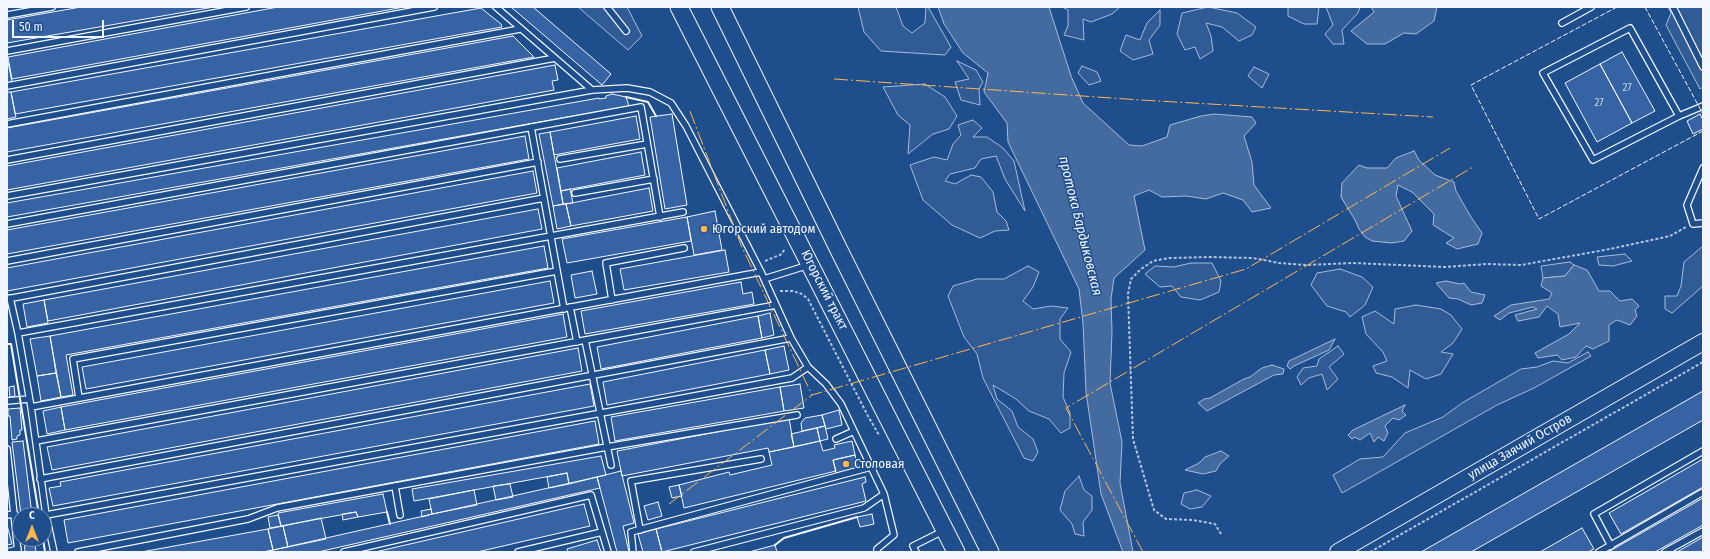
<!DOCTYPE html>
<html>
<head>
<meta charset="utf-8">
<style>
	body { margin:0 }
	#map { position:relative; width:1710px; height:559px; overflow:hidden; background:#1f4e8c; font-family:"Fira Sans Condensed",sans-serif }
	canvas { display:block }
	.frame { position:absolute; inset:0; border:8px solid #f2f6ff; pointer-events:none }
	.north { position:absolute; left:12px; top:507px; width:40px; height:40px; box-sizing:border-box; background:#1f4e8c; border:1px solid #7391ba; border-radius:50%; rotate:0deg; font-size:11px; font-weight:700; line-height:16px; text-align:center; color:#f2f6ff }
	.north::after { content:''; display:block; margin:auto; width:14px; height:18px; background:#ffb74d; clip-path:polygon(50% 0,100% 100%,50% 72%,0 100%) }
	.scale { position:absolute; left:12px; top:20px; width:92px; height:18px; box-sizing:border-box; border:2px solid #f2f6ff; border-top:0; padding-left:5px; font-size:12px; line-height:14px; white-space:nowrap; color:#f2f6ff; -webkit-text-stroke:3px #1f4e8c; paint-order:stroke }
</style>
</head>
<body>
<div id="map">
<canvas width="1710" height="559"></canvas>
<div class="frame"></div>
<div class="north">С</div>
<div class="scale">50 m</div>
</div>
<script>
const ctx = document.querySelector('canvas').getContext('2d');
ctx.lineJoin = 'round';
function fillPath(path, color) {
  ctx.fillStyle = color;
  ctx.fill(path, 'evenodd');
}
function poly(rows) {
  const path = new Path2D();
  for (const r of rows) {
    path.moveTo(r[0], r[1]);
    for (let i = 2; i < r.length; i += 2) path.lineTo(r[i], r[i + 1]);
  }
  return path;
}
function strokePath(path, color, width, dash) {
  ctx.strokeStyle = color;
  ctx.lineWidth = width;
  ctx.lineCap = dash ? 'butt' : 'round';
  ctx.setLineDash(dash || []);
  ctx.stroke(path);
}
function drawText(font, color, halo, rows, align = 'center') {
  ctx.font = font + ' "Fira Sans Condensed",sans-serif';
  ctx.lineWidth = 3;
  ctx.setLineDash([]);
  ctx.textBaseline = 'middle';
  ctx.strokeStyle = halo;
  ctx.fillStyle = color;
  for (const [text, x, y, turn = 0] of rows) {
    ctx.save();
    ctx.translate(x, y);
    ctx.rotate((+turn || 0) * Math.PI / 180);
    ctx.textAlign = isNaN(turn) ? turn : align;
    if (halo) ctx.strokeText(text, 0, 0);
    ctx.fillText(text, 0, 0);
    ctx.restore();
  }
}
const built = poly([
	[578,7,627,7,642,36,628,50,578,7],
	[858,7,896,7,903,26,912,33,925,23,926,7,928,7,951,47,945,55,881,51,864,32,858,7],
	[1062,7,1120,7,1112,14,1091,22,1083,19,1084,40,1064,35,1068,26,1068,10,1062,7],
	[1208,7,1237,13,1256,27,1252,35,1239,41,1222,27,1206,23,1211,36,1213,51,1200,59,1195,47,1185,50,1177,34,1182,13,1208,7],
	[1288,7,1319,7,1317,24,1304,24,1288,16,1288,7],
	[1326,7,1360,7,1358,13,1342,30,1344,44,1333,44,1325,34,1333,25,1326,7],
	[1668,7,1703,7,1703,87,1700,89,1666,25,1671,13,1668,7],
	[1160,10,1160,25,1149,40,1153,54,1133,60,1120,51,1126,35,1140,40,1147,23,1160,10],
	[957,61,976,70,983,82,979,89,980,105,961,100,955,82,969,79,957,61],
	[1082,66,1097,72,1101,81,1089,85,1078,73,1082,66],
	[1254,67,1269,74,1262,88,1248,76,1254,67],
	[925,84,945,97,957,116,949,129,933,134,908,154,910,125,898,115,883,87,925,84],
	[973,120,982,128,973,137,987,137,1003,148,1014,161,1025,211,1005,179,996,156,981,159,975,168,950,174,945,181,955,184,971,175,981,177,993,192,997,212,1006,221,1009,230,995,231,980,238,952,225,923,200,910,165,934,157,947,160,953,144,961,135,958,125,973,120],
	[1703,246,1703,286,1672,313,1665,309,1665,296,1677,296,1681,286,1684,262,1703,246],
	[1625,254,1632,261,1613,266,1599,265,1597,257,1625,254],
	[1570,262,1574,265,1565,276,1543,278,1541,266,1570,262],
	[1191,263,1212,263,1221,281,1219,292,1200,300,1181,297,1172,286,1160,287,1145,274,1155,266,1174,267,1191,263],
	[1028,266,1039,272,1033,287,1023,301,1033,309,1051,306,1068,308,1060,319,1060,339,1071,352,1064,373,1063,397,1070,413,1070,428,1061,433,1049,419,1029,411,1016,399,993,385,997,399,1012,411,1018,427,1033,439,1038,452,1033,461,1024,458,983,378,977,354,964,337,948,296,953,286,977,279,1004,279,1028,266],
	[1340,269,1362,277,1373,287,1365,305,1350,317,1346,312,1327,306,1311,285,1317,273,1340,269],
	[1416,305,1441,309,1451,315,1462,329,1453,343,1441,352,1453,354,1441,374,1426,379,1410,370,1408,388,1392,377,1376,373,1373,366,1387,361,1383,352,1366,334,1362,317,1375,311,1394,324,1395,309,1416,305],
	[1338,346,1344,354,1329,367,1338,379,1327,390,1322,374,1309,378,1301,385,1297,377,1303,368,1317,366,1319,359,1338,346],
	[1588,352,1591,356,1534,388,1497,405,1342,493,1333,475,1360,459,1383,457,1405,433,1443,417,1462,403,1521,369,1537,367,1553,361,1568,363,1588,352],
	[1079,476,1084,490,1092,496,1092,510,1083,522,1084,536,1075,534,1072,524,1060,510,1065,491,1079,476],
	[1197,490,1211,496,1202,507,1190,509,1181,504,1184,493,1197,490]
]);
const water = poly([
	[938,7,1049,7,1071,76,1083,103,1129,145,1142,146,1167,137,1170,125,1201,116,1214,114,1252,117,1256,123,1244,136,1252,162,1254,185,1271,208,1252,212,1243,200,1223,193,1206,199,1186,196,1162,197,1149,190,1134,196,1145,250,1114,278,1111,299,1112,332,1110,383,1122,442,1120,483,1133,552,1123,552,1101,494,1086,392,1083,323,1079,289,1008,142,1007,123,984,92,988,73,963,53,944,24,938,7],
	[1371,7,1437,7,1434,21,1416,34,1404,33,1385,44,1367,44,1351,31,1374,12,1371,7],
	[1414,151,1419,160,1435,175,1454,182,1456,191,1471,217,1482,233,1478,244,1457,249,1446,243,1454,238,1433,225,1434,214,1412,192,1398,185,1396,196,1412,231,1404,241,1392,243,1372,241,1365,237,1359,229,1355,220,1341,197,1342,183,1359,165,1367,168,1387,168,1396,158,1414,151],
	[1574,265,1587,270,1599,291,1610,291,1620,301,1632,299,1639,306,1635,310,1637,316,1630,325,1617,320,1609,325,1609,341,1593,349,1586,346,1576,357,1562,360,1557,355,1538,358,1535,353,1569,334,1580,323,1560,327,1558,314,1547,306,1539,317,1518,321,1515,315,1537,309,1533,307,1509,313,1500,320,1494,316,1511,305,1549,299,1552,293,1541,286,1543,278,1565,276,1574,265],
	[1446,281,1460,284,1464,283,1471,292,1485,295,1482,303,1471,305,1458,299,1449,298,1436,283,1446,281],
	[1335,339,1329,350,1294,366,1290,369,1287,366,1289,361,1335,339],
	[1272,365,1284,369,1283,374,1274,375,1207,411,1198,403,1204,399,1210,398,1244,379,1250,377,1262,368,1272,365],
	[1405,405,1402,411,1406,415,1399,420,1393,418,1385,426,1388,433,1384,441,1378,437,1374,442,1370,433,1360,440,1355,437,1352,439,1348,435,1353,430,1405,405],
	[1221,451,1229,456,1220,464,1216,471,1203,474,1185,470,1199,463,1205,457,1221,451]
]);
const building = poly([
	[81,7,214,7,7,43,7,20,81,7],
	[278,7,404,7,12,79,8,57,278,7],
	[511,7,533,7,611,74,602,85,511,7],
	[481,8,501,24,502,27,15,114,11,92,481,8],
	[513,36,534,57,7,152,7,128,513,36],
	[1622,52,1655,111,1632,123,1600,64,1622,52],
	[7,57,12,82,7,83,7,57],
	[1600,64,1632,123,1597,142,1565,83,1600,64],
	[555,65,558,80,552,81,554,90,7,190,7,166,555,65],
	[7,92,11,92,16,117,7,119,7,92],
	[612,94,626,97,629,106,7,217,7,203,599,98,599,99,606,98,606,96,612,94],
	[672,114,687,205,665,209,650,117,672,114],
	[1700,114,1703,120,1703,129,1693,134,1687,121,1700,114],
	[636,116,640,139,554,155,550,132,636,116],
	[550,132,563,204,553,206,539,134,550,132],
	[525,136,529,159,7,254,7,230,525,136],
	[641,152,645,175,561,191,557,168,641,152],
	[533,171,537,193,7,291,7,268,533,171],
	[649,188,653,211,571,226,566,204,649,188],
	[570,189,573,203,563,204,561,191,570,189],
	[566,204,571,226,557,229,553,206,566,204],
	[538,209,542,229,48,321,44,300,538,209],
	[715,211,722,250,694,255,687,217,715,211],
	[687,217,691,241,567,263,562,239,687,217],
	[544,246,548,268,66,355,73,395,61,397,50,336,544,246],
	[725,250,729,272,624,290,620,269,725,250],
	[592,271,597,294,575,298,571,275,592,271],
	[550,281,554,303,86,389,82,367,550,281],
	[741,282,743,294,752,292,754,304,585,334,581,311,741,282],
	[44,300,48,323,27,327,23,304,44,300],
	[770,313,774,335,762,338,758,316,770,313],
	[563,314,567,337,65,430,61,407,563,314],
	[758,316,762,338,601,369,597,347,758,316],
	[50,336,56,373,37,376,30,339,50,336],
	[784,346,789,370,770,374,765,350,784,346],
	[578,348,582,371,52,470,47,447,578,348],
	[765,350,770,374,607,405,603,382,765,350],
	[56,373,61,397,41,401,37,376,56,373],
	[590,384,594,406,53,506,49,488,61,486,60,482,590,384],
	[800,384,804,408,784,411,780,387,800,384],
	[14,386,15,396,10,397,9,387,14,386],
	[780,387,784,411,615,441,611,417,780,387],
	[1703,391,1703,420,1471,552,1421,552,1703,391],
	[61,407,65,430,47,434,43,411,61,407],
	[20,408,22,430,20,430,20,435,17,436,17,439,12,440,10,416,8,416,8,409,20,408],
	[839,410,842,425,826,429,822,415,839,410],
	[822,415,825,426,802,431,801,423,805,418,822,415],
	[789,418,794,447,769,452,768,448,622,476,617,451,789,418],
	[595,421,599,444,68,543,64,520,595,421],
	[825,426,828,439,820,441,817,428,825,426],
	[817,428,820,441,794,447,791,434,817,428],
	[23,441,32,515,21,515,12,442,23,441],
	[820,441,823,451,835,448,834,445,852,441,855,455,833,460,836,471,684,508,679,485,729,472,730,475,772,465,769,452,820,441],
	[855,455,858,468,836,473,833,460,855,455],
	[601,456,606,475,597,477,569,484,567,473,414,501,412,489,601,456],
	[1703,459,1703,487,1621,534,1609,513,1703,459],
	[621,471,634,523,623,526,629,552,617,552,597,477,621,471],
	[567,473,569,484,549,488,547,477,567,473],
	[597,477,600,488,318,552,264,552,597,477],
	[865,477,866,482,862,484,866,501,662,552,656,529,865,477],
	[510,484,513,497,496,500,493,486,510,484],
	[679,485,682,496,672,498,669,487,679,485],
	[474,490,477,505,432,514,429,499,474,490],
	[383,494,387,512,358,517,356,512,281,526,278,513,383,494],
	[1703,498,1703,525,1655,552,1608,552,1703,498],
	[658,502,662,516,648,520,644,506,658,502],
	[584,504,590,526,477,552,375,552,584,504],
	[431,509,432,514,422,517,421,511,431,509],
	[356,512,358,517,343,520,342,514,356,512],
	[872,514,874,524,860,527,857,517,872,514],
	[278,515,281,526,270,528,268,517,278,515],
	[321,518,326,539,288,547,283,526,321,518],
	[7,525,12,544,7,545,7,525],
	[283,526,288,547,273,550,268,529,283,526],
	[1582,528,1594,549,1588,552,1540,552,1582,528],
	[268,529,273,550,263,552,141,552,268,529],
	[656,529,662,552,643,552,638,534,656,529],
	[1703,537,1703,552,1677,552,1703,537],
	[24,539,34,539,36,552,25,552,24,539],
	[597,540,601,552,568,552,567,549,597,540],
	[775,545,777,552,749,552,775,545]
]);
const path = poly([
	[765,261,782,254,785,248],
	[780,291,793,291,802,294,808,299,868,416,879,435],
	[1221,534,1215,524,1193,520,1166,519,1154,510,1133,439,1128,294,1131,279,1141,269,1153,261,1169,258,1209,257,1253,258,1279,263,1306,265,1353,263,1445,267,1487,264,1521,265,1610,249,1670,236,1686,227],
	[1370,552,1703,362]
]);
const lane = poly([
	[496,7,592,90],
	[607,7,626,31],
	[1673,7,1703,67],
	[7,15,52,7],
	[1562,23,1591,7],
	[7,51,246,7],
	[7,86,434,7],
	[1679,116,1630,28,1543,73,1593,160,1679,116,1703,106],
	[7,124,520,29],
	[531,127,564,309],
	[560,159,647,144],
	[7,160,555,58],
	[1703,168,1687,205,1693,224,1703,223],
	[575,193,654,179],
	[7,196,592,90,627,88,650,92,671,103,686,126,761,272,791,338,808,367,826,384,841,404,884,494,894,535,877,549,877,552],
	[7,224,641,107,660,217],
	[7,261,538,162],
	[764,279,809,265],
	[10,298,18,333,31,407,46,515,54,552],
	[7,299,544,198],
	[612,300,606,263,684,248],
	[570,307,577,342],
	[18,333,683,212],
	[585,340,611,465],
	[79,398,73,359,557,271],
	[7,401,29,399],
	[31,407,761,272],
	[836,439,854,431],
	[36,441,776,305],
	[7,449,18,552],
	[40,479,791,338],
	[395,486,400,515],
	[7,515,15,514],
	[46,515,792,378,808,367],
	[640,530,631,481,761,459],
	[1611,546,1594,514,1703,451],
	[7,552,18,549],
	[78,552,248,519,277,508,607,447,797,415],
	[344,552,591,495,608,552],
	[518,552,602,532],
	[633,552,631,532,871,467],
	[694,552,864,508,884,494],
	[916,552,913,546,943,531],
	[1599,552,1703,492],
	[1665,552,1703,531]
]);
const secondary = poly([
	[1338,552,1703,342]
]);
const primary = poly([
	[679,7,956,552],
	[720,7,838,248,990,552]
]);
const fence = poly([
	[1617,7,1471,85,1539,219,1703,131],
	[1645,7,1703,114]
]);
const wall = poly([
	[626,97,648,102,656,116],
	[7,344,11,344,39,515],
	[387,512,390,524],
	[43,539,45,552],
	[775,545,784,538,857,517]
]);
const power = poly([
	[834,79,1141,100,1433,117],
	[690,111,741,245,812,395],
	[669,504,812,395,1246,269,1450,148],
	[1143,552,1066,408,1473,167]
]);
const markers = [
	[704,229,4,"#ffb74d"],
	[846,464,4,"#ffb74d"]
];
const numberNames = [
	["27",1627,88],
	["27",1599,103]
];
const poiNames = [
	["Югорский автодом",712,229],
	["Столовая",854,464]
];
const streetNames = [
	["Югорский тракт",824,290,63],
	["улица Заячий Остров",1520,447,-30]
];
const waterNames = [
	["протока Бардыковская",1080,226,76]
];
fillPath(built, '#305b95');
strokePath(built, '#a8bbd7', 1);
fillPath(water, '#446ba0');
strokePath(water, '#a8bbd7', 1);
fillPath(building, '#3563a3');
strokePath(building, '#f2f6ff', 1);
strokePath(lane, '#f2f6ff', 8);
strokePath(secondary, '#f2f6ff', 18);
strokePath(primary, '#f2f6ff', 19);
strokePath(path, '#b3c4dc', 2, [3, 2]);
strokePath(lane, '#1f4e8c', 5.5);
strokePath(secondary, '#1f4e8c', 16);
strokePath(primary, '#1f4e8c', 17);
strokePath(fence, '#f2f6ff', 1, [5, 2]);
strokePath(wall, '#f2f6ff', 2);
strokePath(power, '#ffb74d', 1, [14, 3, 2, 3]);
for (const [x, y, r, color] of markers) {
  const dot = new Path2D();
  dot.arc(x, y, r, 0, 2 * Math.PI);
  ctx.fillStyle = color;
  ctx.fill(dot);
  strokePath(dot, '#1f4e8c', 1.5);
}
drawText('11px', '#c3d1e8', null, numberNames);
drawText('13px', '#f2f6ff', '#1f4e8c', poiNames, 'left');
drawText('13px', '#f2f6ff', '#1f4e8c', streetNames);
drawText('italic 14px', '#f2f6ff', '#1f4e8c', waterNames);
</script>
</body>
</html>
